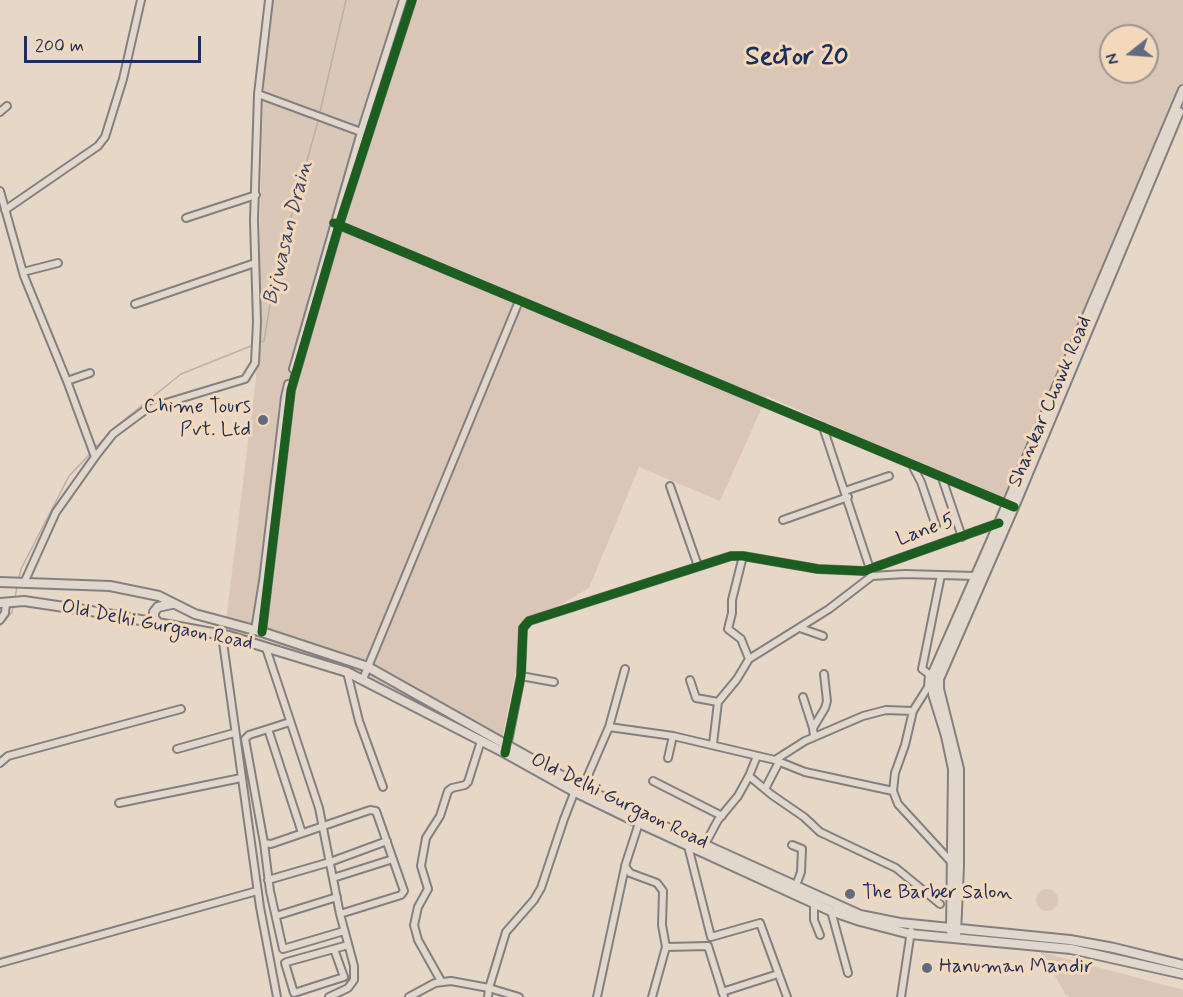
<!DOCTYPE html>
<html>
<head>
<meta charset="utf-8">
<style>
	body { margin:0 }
	#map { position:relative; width:1183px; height:997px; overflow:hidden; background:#e7d7c7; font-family:Mynerve,sans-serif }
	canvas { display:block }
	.north { position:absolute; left:1099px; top:24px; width:60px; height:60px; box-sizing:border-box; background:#f4d8ba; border:2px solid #9d9495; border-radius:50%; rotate:253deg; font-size:16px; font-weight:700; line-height:24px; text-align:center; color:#1b2f5e }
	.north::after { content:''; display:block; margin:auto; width:21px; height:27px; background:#626a83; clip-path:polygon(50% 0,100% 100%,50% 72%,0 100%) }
	.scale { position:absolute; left:24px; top:36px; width:177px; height:27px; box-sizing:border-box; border:3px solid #1b2f5e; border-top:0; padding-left:8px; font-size:18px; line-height:21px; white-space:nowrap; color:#1b2f5e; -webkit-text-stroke:4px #f4d8ba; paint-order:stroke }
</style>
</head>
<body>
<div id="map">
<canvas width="1183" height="997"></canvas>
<div class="north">N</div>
<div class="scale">200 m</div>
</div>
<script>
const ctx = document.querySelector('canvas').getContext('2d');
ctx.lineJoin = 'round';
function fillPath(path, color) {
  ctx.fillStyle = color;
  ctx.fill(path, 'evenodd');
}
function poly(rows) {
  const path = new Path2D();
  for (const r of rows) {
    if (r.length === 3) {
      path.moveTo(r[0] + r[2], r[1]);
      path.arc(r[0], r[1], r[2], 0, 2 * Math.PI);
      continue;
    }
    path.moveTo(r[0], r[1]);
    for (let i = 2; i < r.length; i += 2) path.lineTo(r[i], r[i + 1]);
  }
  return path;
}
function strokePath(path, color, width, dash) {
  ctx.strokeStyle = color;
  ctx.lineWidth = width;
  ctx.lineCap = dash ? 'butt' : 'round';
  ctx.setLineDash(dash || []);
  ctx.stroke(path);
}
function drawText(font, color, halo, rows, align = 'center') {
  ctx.font = font + ' Mynerve,sans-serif';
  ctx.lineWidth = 6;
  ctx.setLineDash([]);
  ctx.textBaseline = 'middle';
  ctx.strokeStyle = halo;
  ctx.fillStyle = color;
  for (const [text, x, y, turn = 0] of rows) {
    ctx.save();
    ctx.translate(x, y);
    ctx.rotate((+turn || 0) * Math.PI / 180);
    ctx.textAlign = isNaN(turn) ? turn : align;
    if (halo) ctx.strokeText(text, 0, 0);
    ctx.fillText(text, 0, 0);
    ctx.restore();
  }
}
const built = poly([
	[266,0,1183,0,1183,87,1008,503,767,396,720,501,639,467,589,588,525,625,500,750,347,669,225,629,256,378],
	[1111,36,1147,36,1147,72,1111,72],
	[1041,952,1183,990,1183,997,1070,997,1066,995,1052,971,1040,966]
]);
const green = poly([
	[268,0,405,0,309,292,285,388,260,382],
	[1047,900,11]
]);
const stream = poly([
	[320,112,346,0],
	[260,342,264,341,275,275,318,121],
	[96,447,114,428,181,374,251,346],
	[18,581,21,569,69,476,89,455],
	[15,598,17,586],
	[0,626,12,612,13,606]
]);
const minor = poly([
	[258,94,361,132],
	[0,112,7,106],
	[0,191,24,276,67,381,95,457,56,512,24,583],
	[5,210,98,146,105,137,123,79,141,0],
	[186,218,256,195],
	[334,223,1009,505],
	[23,272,58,263],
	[135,304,255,263],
	[293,369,361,132,403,0],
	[67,381,90,373],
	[823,427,871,572],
	[95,457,113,434,144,411,169,402,245,379,255,363,257,322,254,220,258,94,269,0],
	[912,465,921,482,936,526],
	[942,478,962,537],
	[670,486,698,566],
	[845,491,889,476],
	[783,520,848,497],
	[743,556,732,600,732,613,728,629,741,639,749,659],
	[941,575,922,669,929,674,928,687,913,711,905,745,895,773,893,791,898,804,954,865],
	[0,620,5,613,6,603],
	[800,628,823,636],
	[255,630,263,581,285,397,288,384],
	[262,632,291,390,339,225,412,0],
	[222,635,260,907,277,997],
	[266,648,319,808,340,914,354,966,354,980,348,988,329,997],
	[347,672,359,721,383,787],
	[521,676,554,682],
	[363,679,519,301],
	[690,680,696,698,718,702],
	[803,697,813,728],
	[290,722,249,735,245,739,264,843,271,844,370,810,376,811,404,891,401,895,340,914],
	[609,727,673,736,775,760,805,741,863,716,886,710,913,711],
	[268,729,302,833],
	[814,737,813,728,825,708,827,701,824,674],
	[713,744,718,702,737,679,749,659,829,609,872,576,905,574,975,576],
	[507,747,521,676,523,628,529,621,731,556,743,556,818,569,864,571,999,523],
	[177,749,234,733],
	[668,758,673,736],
	[775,760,805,772,893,791],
	[0,763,8,756,181,709],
	[749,776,772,795,804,817,820,832,896,868,940,904],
	[653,781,722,816],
	[583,787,609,727,625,669],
	[765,789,779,762],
	[119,803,241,778],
	[639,823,625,866,630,873,657,883,663,891,662,925,666,947,652,997],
	[264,843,270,891,283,949,344,931],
	[792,845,802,849,801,872,795,888],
	[688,846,711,937,760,923,787,997],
	[703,848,718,820,738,796,749,776,757,756],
	[333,878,393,859],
	[268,880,330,862,387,841],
	[818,905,814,908,814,920,820,935],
	[831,911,848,973],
	[276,916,337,897],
	[666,947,708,946,724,997],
	[334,949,344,977,294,993,285,963,287,962,348,945],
	[0,963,257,891],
	[441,981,418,940,414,925,418,907,428,889,421,866,426,838,440,816,448,791,452,788,465,785,468,782,481,741],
	[722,992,778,974],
	[409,997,435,983,451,981,489,988,519,997],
	[488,997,489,988,506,932,534,900,541,888,564,819,576,788],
	[597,997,625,867],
	[901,997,911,931]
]);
const major = poly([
	[0,582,110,586,159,596,195,614,262,632,368,667,578,785,641,816,860,915,900,923,1070,940,1114,948,1183,965],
	[0,603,24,601,91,611,229,636,347,672,505,753,575,792,639,823,831,911,860,921,910,934,1071,949,1183,974],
	[158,623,154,618,154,612,158,607,172,604],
	[951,931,953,769,946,736,933,694,932,683,933,673,999,523,1183,90],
	[956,934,959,866,959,769,939,689,939,679,1014,507,1179,112]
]);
const cycleway = poly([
	[334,223,1014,507],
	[262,632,291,390,339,225,412,0],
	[505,753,521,676,523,628,529,621,731,556,743,556,818,569,864,571,999,523]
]);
const markers = [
	[263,420,6,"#626a83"],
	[850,894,6,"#626a83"],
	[927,968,6,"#626a83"]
];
const streetNames = [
	["Shankar Chowk Road",1051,402,-67],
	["Lane 5",926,531,-20],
	["Old Delhi Gurgaon Road",157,626,11],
	["Old Delhi Gurgaon Road",619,802,26]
];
const poiNames = [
	["Chime Tours",251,408,"right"],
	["Pvt. Ltd",251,431,"right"],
	["The Barber Salon",862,894],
	["Hanuman Mandir",939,968]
];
const waterNames = [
	["Bijwasan Drain",289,233,-76]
];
const districtNames = [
	["Sector 20",797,59]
];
fillPath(built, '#d9c6b6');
fillPath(green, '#d9c7b7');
strokePath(stream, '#bcafa8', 1.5);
strokePath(minor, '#838081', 10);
strokePath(major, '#838081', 12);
strokePath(minor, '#e2d7cc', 6);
strokePath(major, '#e2d7cc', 8);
strokePath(cycleway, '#1b5e20', 9);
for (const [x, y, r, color] of markers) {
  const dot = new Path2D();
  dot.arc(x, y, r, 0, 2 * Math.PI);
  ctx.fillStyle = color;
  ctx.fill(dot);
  strokePath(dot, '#f4d8ba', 2);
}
drawText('20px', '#1b2f5e', '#f4d8ba', streetNames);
drawText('20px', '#1b2f5e', '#f4d8ba', poiNames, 'left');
drawText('italic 21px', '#38456a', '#f4d8ba', waterNames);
drawText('bold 26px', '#1b2f5e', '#f4d8ba', districtNames);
</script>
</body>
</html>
